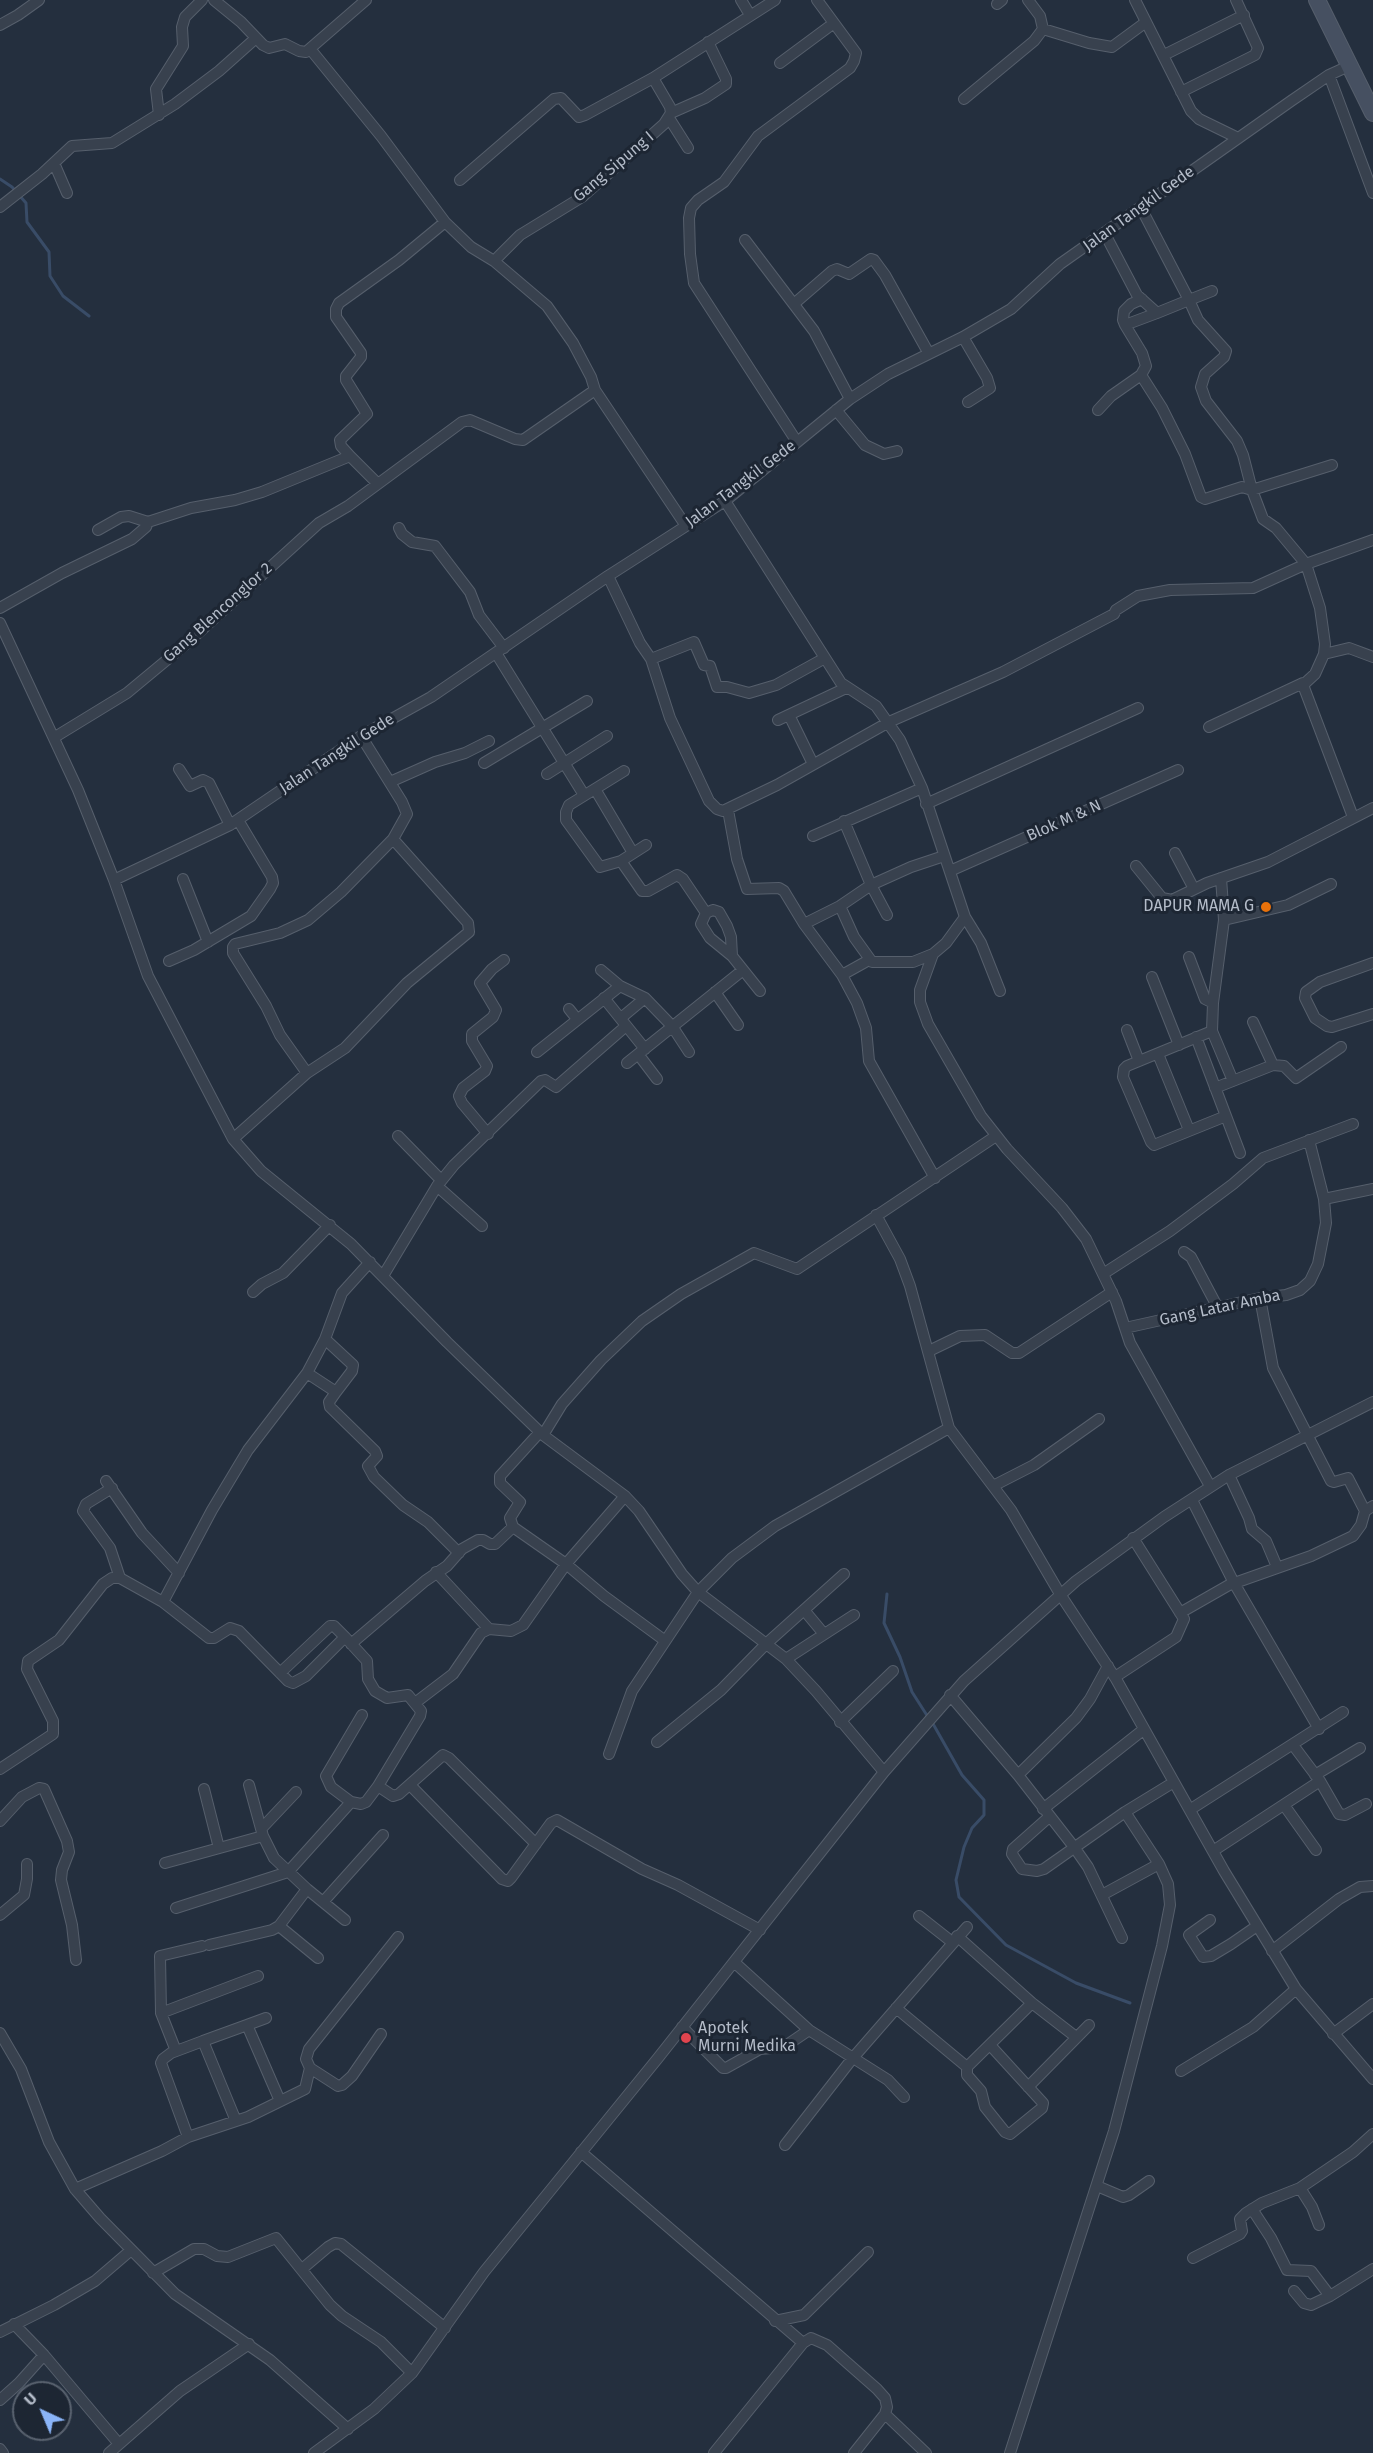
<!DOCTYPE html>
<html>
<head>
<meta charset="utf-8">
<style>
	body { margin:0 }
	#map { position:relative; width:1373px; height:2453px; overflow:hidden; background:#242f3e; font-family:"Fira Sans",sans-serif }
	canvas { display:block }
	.north { position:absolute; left:12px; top:2381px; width:60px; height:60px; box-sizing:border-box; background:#1d2633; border:2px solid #59626f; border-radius:50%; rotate:316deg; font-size:16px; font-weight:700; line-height:24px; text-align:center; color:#b4bcc9 }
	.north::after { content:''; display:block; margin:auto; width:21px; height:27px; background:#8ab4f8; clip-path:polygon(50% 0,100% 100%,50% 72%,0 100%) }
</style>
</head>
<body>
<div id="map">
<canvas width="1373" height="2453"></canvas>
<div class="north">U</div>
</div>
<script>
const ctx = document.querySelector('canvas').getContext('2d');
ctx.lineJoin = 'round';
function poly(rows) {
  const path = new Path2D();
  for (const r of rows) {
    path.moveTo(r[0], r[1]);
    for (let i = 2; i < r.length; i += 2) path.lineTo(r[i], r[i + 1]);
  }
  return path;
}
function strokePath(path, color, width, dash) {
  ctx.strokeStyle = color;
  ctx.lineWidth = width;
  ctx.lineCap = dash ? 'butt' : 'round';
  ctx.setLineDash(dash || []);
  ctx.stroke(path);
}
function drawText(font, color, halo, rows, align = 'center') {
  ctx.font = font + ' "Fira Sans",sans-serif';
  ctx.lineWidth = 6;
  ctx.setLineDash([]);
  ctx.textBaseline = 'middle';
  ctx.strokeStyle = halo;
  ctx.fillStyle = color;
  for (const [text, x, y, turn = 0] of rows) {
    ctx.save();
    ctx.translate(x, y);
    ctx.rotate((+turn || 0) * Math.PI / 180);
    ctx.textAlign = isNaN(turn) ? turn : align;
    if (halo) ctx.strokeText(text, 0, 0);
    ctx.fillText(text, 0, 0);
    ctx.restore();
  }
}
const stream = poly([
	[0,179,12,187,26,203,27,222,49,252,50,276,63,296,89,316],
	[887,1594,884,1623,900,1657,912,1692,928,1717],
	[932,1722,962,1775,984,1800,984,1815,972,1828,964,1847,956,1880,959,1897,1006,1945,1076,1983,1130,2003]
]);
const street = poly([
	[214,0,241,22,263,45,269,48,285,44,299,51,306,52,366,0],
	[741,0,750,15],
	[1028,0,1040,16,1043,29],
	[1135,0,1191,111,1199,119,1238,138],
	[997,4,1002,0],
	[0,25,18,15,39,0],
	[311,50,381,136,445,222,471,247,494,261,547,306,573,343,591,377,595,390,686,526],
	[1164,55,1244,15],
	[780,63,834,23],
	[1329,75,1373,193],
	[1181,92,1255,55,1258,48,1236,0],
	[964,99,1034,41,1043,29,1089,43,1112,47,1146,22],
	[671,113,705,98,726,84,726,79,708,42],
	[159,115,156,89,183,46,182,27,185,17,202,0],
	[669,118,688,148],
	[54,163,67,193],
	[460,180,554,99,561,98,579,117,585,115,653,78,775,0],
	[0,207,42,174,72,146,112,143,175,104,219,71,256,38],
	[1141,208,1189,300,1212,291],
	[1105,234,1137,295,1157,313,1189,300,1198,320,1226,351,1224,357,1205,374,1201,387,1206,401,1237,441,1243,455,1252,490,1332,465],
	[745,240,814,331,850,399],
	[494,261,520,235,582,197,664,124,671,113,670,107,653,78],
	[795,303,832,271,837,269,849,274,871,259,874,260,885,275,928,352],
	[1125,325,1123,320,1124,311,1131,304,1142,299],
	[963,337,987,378,990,388,968,402],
	[1141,375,1162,408,1185,454,1201,497,1205,499,1242,487,1252,490,1263,519,1276,528,1306,564,1320,608,1325,644,1324,654,1315,674,1303,685,1353,817],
	[836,410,865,445,884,454,897,451],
	[1098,410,1111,396,1141,375,1146,366,1142,353,1125,325,1157,313],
	[797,442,694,283,690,254,689,218,691,208,698,200,724,182,758,136,850,68,854,61,856,53,817,0],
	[350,456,341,446,340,440,367,414,346,380,346,376,361,357,361,353,336,317,336,309,339,303,399,260,445,222],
	[725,501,841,683,876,706,900,740,922,788,965,917,946,943,933,954,920,990,920,1002,928,1024,981,1116,1007,1149,1062,1208,1086,1239,1116,1301,1130,1343,1210,1486],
	[399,528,402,534,412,542,435,546,438,550,470,592,479,615,504,648],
	[98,530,121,517,129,516,148,522,191,508,235,500,262,492,350,456,377,483],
	[608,576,640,643,651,659,694,642,704,665,710,666,717,687,727,687,749,693,776,685,825,658],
	[0,608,62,573,132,539,146,527,148,522],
	[0,623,78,790,114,880,148,976,233,1139,261,1171,351,1244,447,1342,543,1435,625,1496,639,1511,682,1574,698,1592,786,1659,816,1691,884,1772],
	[496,653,584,795],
	[1324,654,1349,648,1373,657],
	[651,659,670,718,709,801,717,809,723,811,777,785,889,722,1003,672,1114,614,1116,610,1138,596,1170,590,1253,588,1306,564,1373,540],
	[789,715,813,764],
	[778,720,846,688],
	[1209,727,1303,683],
	[55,737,127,693,186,644,319,523,348,506,462,422,470,420,515,439,523,440,595,390],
	[484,763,587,701],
	[179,769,190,786,203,780,209,783,230,825],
	[624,771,569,805,566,812,566,820,600,867,621,861,646,845],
	[547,774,607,736],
	[390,782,435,762,465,753,489,741],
	[595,789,633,853],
	[926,804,1138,708],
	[728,810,737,859,747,889,779,888,784,891,804,924,842,975,857,1003,866,1028,869,1061,935,1178],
	[844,821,871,885,887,915],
	[813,836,922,788],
	[1175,853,1194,889],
	[621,861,642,891,648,891,677,875,683,879,706,913],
	[1136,866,1162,898,1172,900,1207,883,1268,862,1373,808],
	[950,871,1178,770],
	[1221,878,1224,920,1213,1003,1212,1031,1127,1066,1124,1069,1123,1077,1151,1142,1154,1145,1226,1116],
	[183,879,208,942],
	[114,880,230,825,361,736,431,697,608,576,725,501,850,399,888,374,963,337,1011,309,1060,264,1291,101,1329,75,1351,65],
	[840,906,854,937,872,962,913,962,933,954],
	[713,910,719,912,727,926,731,937,732,956,710,938,701,924,706,913,713,910],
	[965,917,981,943,1000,991],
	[1224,920,1288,905,1331,884],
	[804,924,840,906,871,885,911,867,944,856],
	[732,956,760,991],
	[1189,957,1205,999,1213,1003],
	[169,961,194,950,251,916,270,889,273,883,272,877,238,820],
	[1373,963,1320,982,1306,992,1305,998,1315,1018,1327,1026,1332,1027,1373,1014],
	[601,970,620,986,645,998,672,1026,689,1052],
	[842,975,869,960],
	[1152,977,1179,1045],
	[715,992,738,1025],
	[604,998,645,1049],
	[569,1009,577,1019],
	[621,1018,645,998],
	[1253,1022,1273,1065],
	[1127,1030,1139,1061],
	[1212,1031,1233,1081],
	[1196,1037,1240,1153],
	[537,1052,620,986],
	[638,1054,657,1079],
	[1158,1054,1189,1130],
	[627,1063,743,970],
	[307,1073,280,1035,266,1006,233,953,233,947,235,944,280,933,308,920,341,892,393,839],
	[1215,1088,1273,1065,1284,1066,1296,1078,1341,1047],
	[488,1134,462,1103,459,1096,463,1088,485,1071,487,1066,472,1041,472,1034,493,1017,496,1010,480,983,492,969,504,960],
	[398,1136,441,1180],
	[233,1139,307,1073,345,1048,407,983,469,932,468,923,393,839,407,814,402,802,361,736],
	[437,1186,482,1226],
	[1324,1199,1373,1189],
	[876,1215,900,1259,910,1286,949,1428,1011,1510,1060,1594,1116,1679,1224,1871,1296,1989,1373,2079],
	[1184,1252,1191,1257,1218,1308],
	[1103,1274,1170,1231,1233,1184,1263,1158,1353,1124],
	[383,1276,437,1186,454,1165,541,1081,545,1080,556,1087,626,1026],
	[253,1292,262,1284,283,1273,330,1225],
	[1260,1298,1273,1368,1331,1481,1334,1482,1348,1478,1365,1511],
	[1125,1328,1260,1298,1286,1295,1300,1290,1310,1281,1318,1264,1326,1223,1324,1199,1309,1140],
	[325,1339,353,1365,352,1371,336,1392],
	[929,1351,960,1336,985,1335,1012,1353,1019,1353,1112,1292],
	[307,1373,336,1392,329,1402,330,1407,375,1451,377,1456,368,1466,374,1477,403,1505,428,1522,459,1553],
	[543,1435,562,1404,601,1360,642,1321,681,1294,754,1253,797,1269,996,1136],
	[1229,1475,1249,1518,1252,1529,1266,1541,1277,1567],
	[106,1481,142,1533,179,1573],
	[993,1486,1034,1465,1099,1419],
	[112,1488,86,1504,83,1511,110,1548,120,1578],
	[1192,1500,1234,1583,1319,1729],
	[513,1527,566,1564,604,1596,664,1640],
	[436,1572,489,1629],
	[163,1602,209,1638,214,1638,230,1628,239,1631,288,1681,293,1683,306,1676,345,1637,367,1661,368,1679,375,1691,387,1698,408,1695,421,1711,420,1716,378,1786],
	[804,1610,824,1634],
	[1180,1613,1229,1585,1311,1556,1353,1536,1361,1525,1365,1511,1373,1506],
	[351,1644,425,1581,447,1566,462,1549,478,1540,483,1540,490,1544,495,1544,513,1527,510,1518,520,1502,500,1483,500,1476,540,1432],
	[786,1659,854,1615],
	[280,1673,330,1626,334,1626,345,1637],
	[1115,1677,1176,1637,1184,1619,1133,1538],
	[950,1695,1018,1775,1074,1847,1088,1867,1122,1938],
	[415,1703,453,1674,481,1633,489,1629,511,1631,523,1625,566,1564,625,1496],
	[362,1715,326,1776,331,1787,351,1802,361,1804,366,1802,378,1786,393,1796,399,1794,443,1755,449,1758,536,1844],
	[840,1722,893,1671],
	[657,1742,721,1690,766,1644,844,1574],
	[1293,1745,1320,1781,1339,1814,1345,1815,1366,1804],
	[609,1754,632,1691,698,1592,732,1558,775,1526,949,1428],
	[0,1769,53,1734,53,1721,27,1669,28,1661,59,1640,103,1584,112,1578,120,1578,163,1602,212,1510,248,1450,307,1373,325,1339,342,1293,370,1262],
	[1018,1775,1076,1718,1090,1699,1108,1666],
	[1315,1775,1360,1748],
	[249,1785,263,1836,274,1858,307,1889,345,1920],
	[411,1786,502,1879,508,1881,511,1878,551,1823,557,1820,642,1869,678,1885,760,1930],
	[204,1789,219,1848],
	[1284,1805,1316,1850],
	[1043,1809,1143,1730],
	[1191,1809,1343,1712],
	[1049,1817,1013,1849,1012,1854,1022,1869,1037,1871,1044,1869,1125,1812,1174,1782],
	[0,1821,22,1797,39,1788,44,1789,67,1841,69,1852,62,1870,61,1880,72,1925,76,1960],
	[262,1828,296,1792],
	[1213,1851,1320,1781],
	[165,1863,263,1836],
	[1102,1895,1159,1864],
	[323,1902,383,1835],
	[176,1908,288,1872,351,1802],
	[0,1915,24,1895,27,1879,27,1864],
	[919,1916,952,1942],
	[1210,1920,1189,1935,1203,1957,1211,1956,1231,1944,1257,1926],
	[279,1926,318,1958],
	[957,1936,1032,2003,1076,2037],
	[209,1945,272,1930,279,1926,307,1889],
	[1272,1951,1339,1899,1360,1887,1373,1886],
	[734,1962,809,2030,888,2080,904,2097],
	[896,2008,967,2067],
	[161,2013,258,1976],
	[247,2025,266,2018],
	[682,2027,723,2068,726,2068,760,2049,784,2047,809,2030],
	[0,2033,21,2069,49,2142,75,2189,100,2218,175,2294,270,2360,348,2429],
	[1333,2034,1373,2004],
	[203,2041,247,2025,280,2101],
	[990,2045,1043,2103,1042,2108,1010,2134,1005,2132,985,2107,981,2091,967,2075,967,2067,1032,2003],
	[176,2051,161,2013,160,1956,202,1946],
	[310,2068,338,2086,342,2085,352,2076,381,2034],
	[1181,2071,1253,2027,1296,1989],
	[1028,2087,1089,2025],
	[188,2137,161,2063,163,2059,171,2053,203,2041,236,2121],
	[785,2145,852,2059,967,1927],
	[581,2152,803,2343,811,2338,827,2345,877,2389,885,2398,887,2407,885,2414,926,2453],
	[1097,2186,1123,2197,1129,2195,1149,2181],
	[1300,2188,1312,2207,1319,2225],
	[75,2189,162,2151,188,2137,248,2117,305,2089,310,2068,306,2059,309,2049,398,1937],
	[1252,2209,1271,2238,1287,2270,1311,2271,1330,2296],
	[1193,2258,1240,2234,1242,2231,1240,2219,1246,2213,1262,2203,1300,2188,1353,2152,1373,2134],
	[302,2269,328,2247,335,2243,341,2244,445,2328],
	[153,2273,194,2249,204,2249,217,2256,228,2257,276,2238,330,2305,342,2316,381,2342,412,2373],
	[1294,2291,1304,2303,1311,2305,1330,2296,1373,2269],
	[775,2321,804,2315,868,2252],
	[14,2324,44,2355,119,2444],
	[0,2332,54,2305,95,2281,130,2251],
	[0,2400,19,2383,44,2355],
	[0,2449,3,2453],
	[109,2453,180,2391,249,2344],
	[314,2453,374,2409,412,2373,484,2272,658,2058,884,1772,964,1681,1076,1581,1164,1517,1229,1475,1373,1402],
	[714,2453,803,2343],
	[854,2453,885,2414],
	[1010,2453,1114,2131,1162,1946,1170,1905,1168,1884,1159,1864,1125,1812]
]);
const secondary = poly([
	[1317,0,1373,113]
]);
const markers = [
	[1266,907,6,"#e8710a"],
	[686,2038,6,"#e0444e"]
];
const streetNames = [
	["Gang Sipung I",614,167,-40],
	["Jalan Tangkil Gede",1139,209,-36],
	["Jalan Tangkil Gede",741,484,-37],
	["Gang Blenconglor 2",218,613,-42],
	["Jalan Tangkil Gede",337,754,-33],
	["Blok M & N",1064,821,-24],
	["Gang Latar Amba",1220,1308,-12]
];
const poiNames = [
	["DAPUR MAMA G",1254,907],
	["Apotek",698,2029,"left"],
	["Murni Medika",698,2047,"left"]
];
strokePath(stream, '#394c67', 3);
strokePath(street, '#565f6c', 12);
strokePath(secondary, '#565f6c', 18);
strokePath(street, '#38414e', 10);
strokePath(secondary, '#465061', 16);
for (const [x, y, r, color] of markers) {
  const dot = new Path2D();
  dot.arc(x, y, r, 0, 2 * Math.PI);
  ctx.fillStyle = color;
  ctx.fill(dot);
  strokePath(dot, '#1d2633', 2);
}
drawText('16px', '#b4bcc9', '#1d2633', streetNames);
drawText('16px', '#b4bcc9', '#1d2633', poiNames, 'right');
</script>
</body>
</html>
